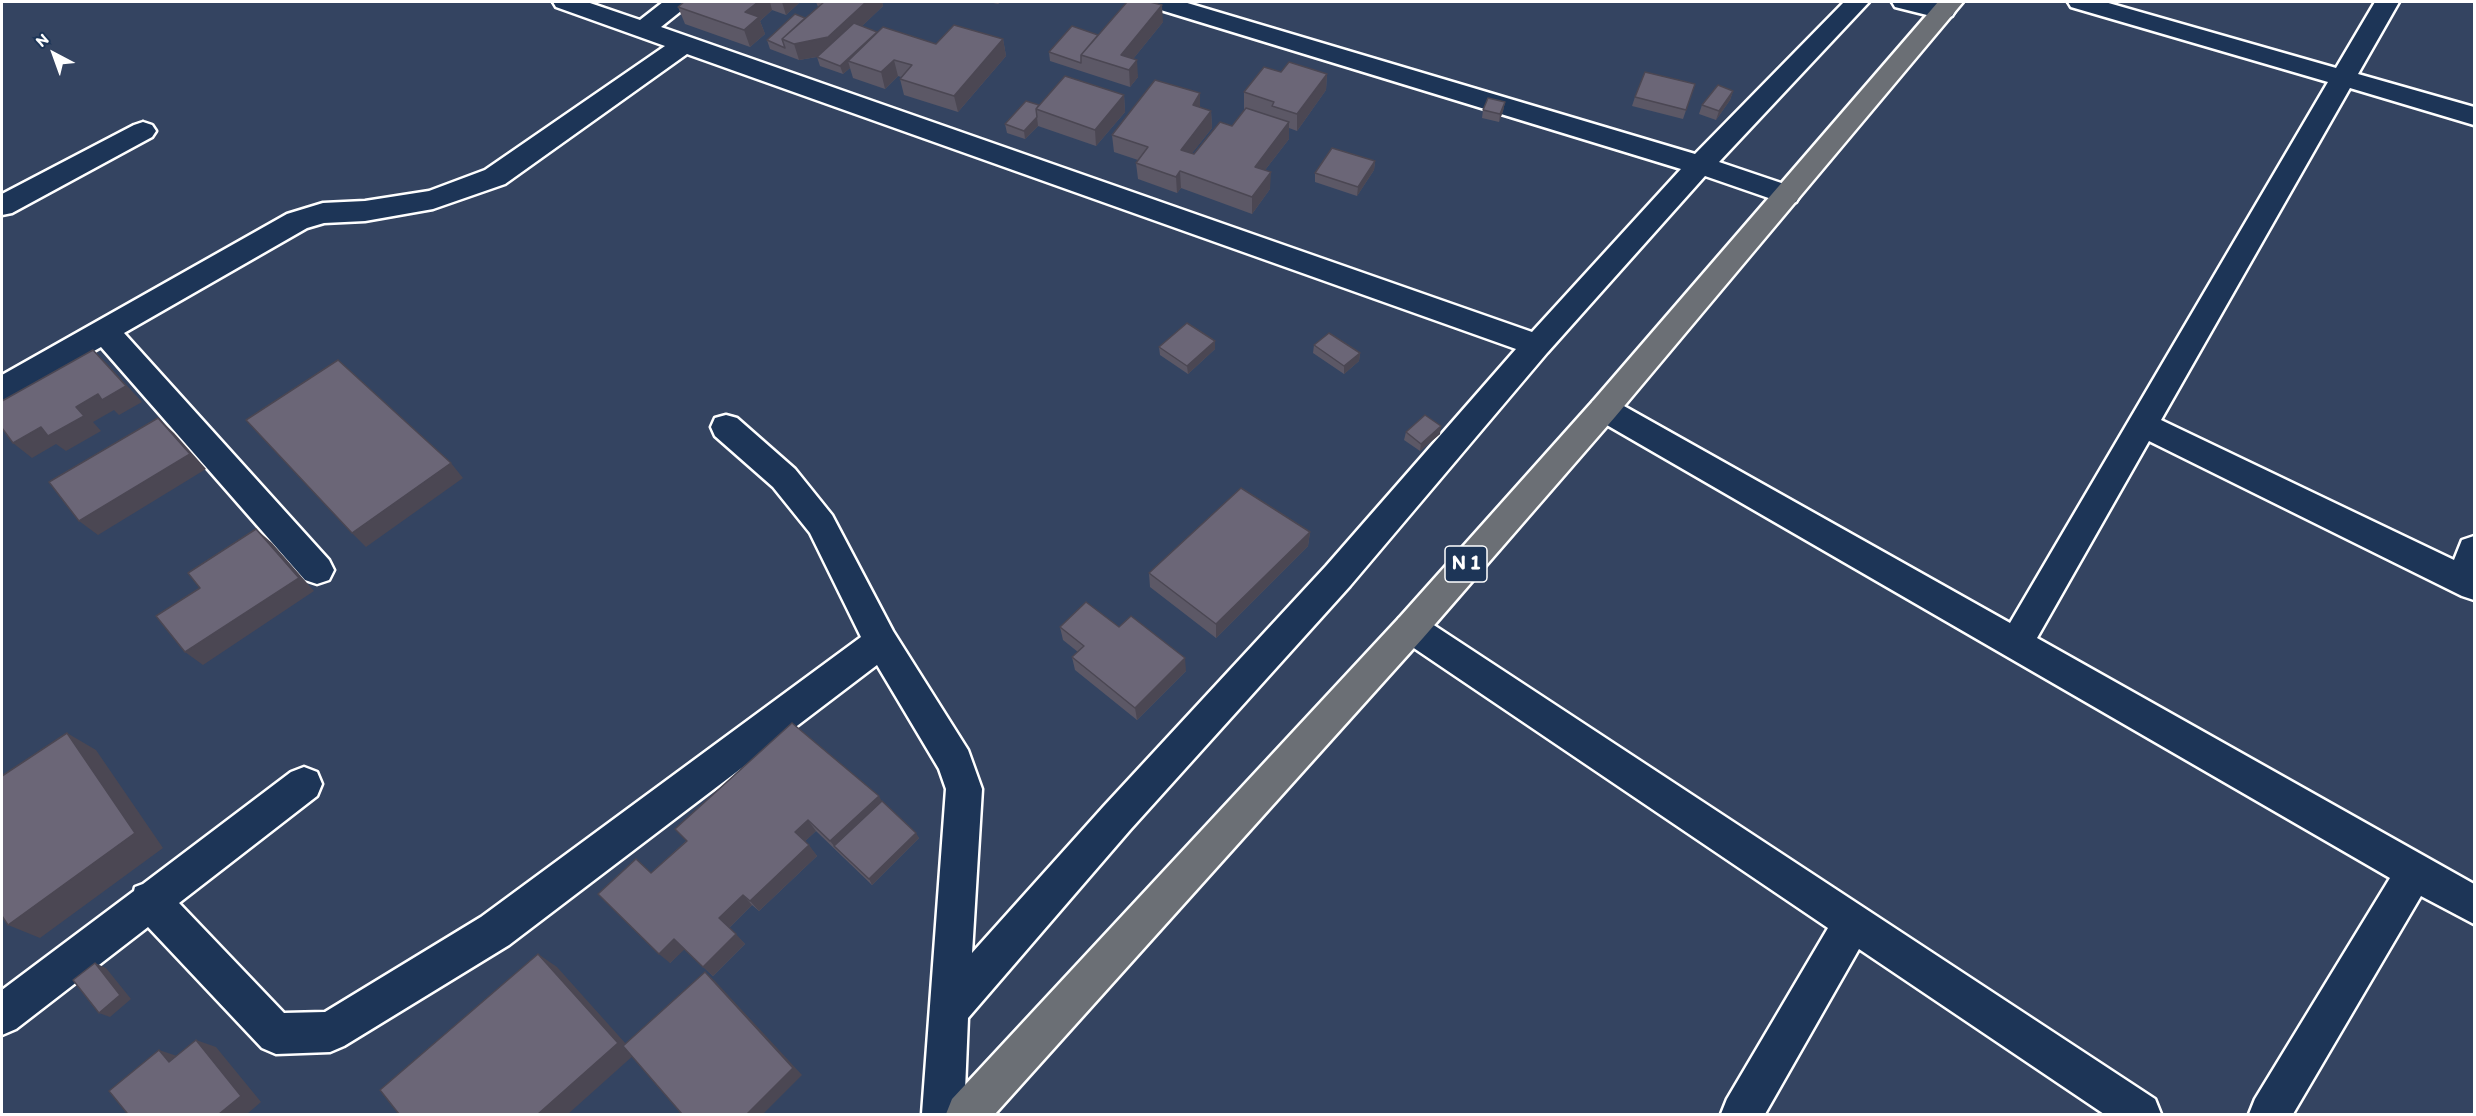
<!DOCTYPE html>
<html>
<head>
<meta charset="utf-8">
<style>
	body { margin:0 }
	#map { position:relative; width:2476px; height:1116px; overflow:hidden; background:#344461; font-family:Itim,sans-serif }
	canvas { display:block }
	.frame { position:absolute; inset:0; border:3px solid #fff; pointer-events:none }
	.north { position:absolute; left:24px; top:24px; width:60px; height:60px; -webkit-text-stroke:4px #1d3557; paint-order:stroke; rotate:319deg; font-size:16px; font-weight:700; line-height:24px; text-align:center; color:#fff }
	.north::after { content:''; display:block; margin:auto; width:21px; height:27px; background:#fff; clip-path:polygon(50% 0,100% 100%,50% 72%,0 100%) }
</style>
</head>
<body>
<div id="map">
<canvas width="2476" height="1116"></canvas>
<div class="frame"></div>
<div class="north">N</div>
</div>
<script>
const ctx = document.querySelector('canvas').getContext('2d');
ctx.lineJoin = 'round';
function poly(rows) {
  const path = new Path2D();
  for (const r of rows) {
    path.moveTo(r[0], r[1]);
    for (let i = 2; i < r.length; i += 2) path.lineTo(r[i], r[i + 1]);
  }
  return path;
}
function strokePath(path, color, width, dash) {
  ctx.strokeStyle = color;
  ctx.lineWidth = width;
  ctx.lineCap = dash ? 'butt' : 'round';
  ctx.setLineDash(dash || []);
  ctx.stroke(path);
}
function fillPath(path, color) {
  ctx.fillStyle = color;
  ctx.fill(path, 'evenodd');
}
function drawText(font, color, halo, rows, align = 'center') {
  ctx.font = font + ' Itim,sans-serif';
  ctx.lineWidth = 6;
  ctx.setLineDash([]);
  ctx.textBaseline = 'middle';
  ctx.strokeStyle = halo;
  ctx.fillStyle = color;
  for (const [text, x, y, turn = 0] of rows) {
    ctx.save();
    ctx.translate(x, y);
    ctx.rotate((+turn || 0) * Math.PI / 180);
    ctx.textAlign = isNaN(turn) ? turn : align;
    if (halo) ctx.strokeText(text, 0, 0);
    ctx.fillText(text, 0, 0);
    ctx.restore();
  }
}
const street = poly([
	[553,2,587,2,640,20,663,2,689,2,686,7,661,27,1532,332,1681,169,1151,7,1148,2,1184,2,1695,154,1844,2,1869,2,1719,162,1796,188,1800,195,1796,202,1786,204,1705,176,1547,353,1350,586,1130,830,968,1018,964,1114,922,1114,946,789,939,769,877,665,509,945,344,1046,330,1052,276,1054,262,1048,148,927,16,1029,2,1035,2,990,134,891,135,887,143,884,291,772,304,767,317,772,322,784,317,796,179,903,284,1013,325,1012,481,917,861,637,810,533,773,487,715,436,711,427,715,418,726,415,737,418,795,469,832,515,893,631,968,750,982,789,972,953,1104,806,1326,566,1516,349,687,54,505,184,433,209,365,221,324,223,307,228,124,333,329,560,334,570,329,580,317,584,305,580,101,347,13,397,2,401,2,375,287,214,323,203,365,201,429,191,485,170,665,46,556,7,553,2],
	[1892,2,1934,2,1952,6,1955,11,1952,16,1943,19,1895,7,1892,2],
	[2068,2,2105,2,2336,68,2375,2,2399,2,2358,74,2474,107,2474,125,2350,88,2161,420,2454,560,2462,540,2474,536,2474,600,2462,596,2149,441,2037,638,2474,884,2474,924,2421,896,2293,1114,2249,1114,2255,1099,2390,878,1593,417,1589,409,1593,401,1604,397,1615,401,2010,623,2328,82,2071,7,2068,2],
	[143,122,152,125,156,131,152,137,12,213,2,215,2,194,134,125,143,122],
	[1411,613,1423,618,2155,1099,2161,1114,2104,1114,1859,949,1765,1114,1721,1114,1727,1099,1828,928,1399,638,1394,628,1399,618,1411,613]
]);
const highway = poly([
	[1938,2,1963,2,1615,417,1423,638,995,1114,946,1114,952,1099,1399,618,1593,401,1938,2]
]);
const wall = poly([
	[684,2,800,2,786,15,772,10,760,21,765,34,750,47,685,24,678,7],
	[816,2,882,2,883,6,862,26,877,32,878,33,936,44,1003,39,1006,56,958,112,904,95,900,79,901,77,898,76,885,89,853,78,850,68,843,74,820,66,817,57,799,60,770,49,767,40,805,18,818,7],
	[988,2,1001,2,998,4],
	[1163,22,1133,59,1138,77,1130,87,1050,61,1049,52,1098,35],
	[1281,72,1327,74,1326,90,1297,131,1289,128,1289,139,1265,170,1270,189,1252,214,1181,188,1177,193,1138,179,1136,163,1138,160,1114,152,1112,135,1200,93,1200,108,1211,111,1212,128,1192,153,1194,154,1232,126,1245,109,1244,109,1244,92],
	[1695,84,1683,119,1632,106,1635,97],
	[1733,91,1730,100,1716,120,1699,114,1702,105],
	[1124,95,1125,112,1096,146,1038,126,1025,139,1007,133,1005,124,1039,105],
	[1505,102,1503,111,1499,122,1482,118,1483,110],
	[1375,161,1374,170,1357,196,1315,182,1315,173],
	[1215,341,1215,349,1188,374,1160,355,1159,347],
	[1314,345,1360,353,1359,361,1344,374,1313,353],
	[1406,432,1440,434,1420,451,1404,440],
	[1310,532,1308,546,1216,638,1150,587,1149,573],
	[1060,627,1119,627,1186,671,1137,720,1075,670,1072,657,1078,652,1063,640],
	[882,801,919,838,872,885,816,831,805,841,817,856,759,911,752,905,729,928,745,944,713,976,684,949,670,963,651,873,686,841]
]);
const shadedWall = poly([
	[758,2,770,2,772,10,760,21,765,34,750,47,744,30,745,12],
	[782,2,800,2,786,15],
	[866,2,882,2,883,6,833,54,799,60,794,44],
	[1162,5,1163,22,1125,69,1121,55],
	[877,32,880,40,848,61,850,68,843,74,840,66],
	[1003,39,1006,56,958,112,954,96],
	[894,60,898,76,885,89,881,72],
	[1137,60,1138,77,1130,87,1129,70],
	[1327,74,1326,90,1297,131,1297,114],
	[1733,91,1730,100,1716,120,1719,111],
	[1200,93,1200,110,1193,105],
	[1124,95,1125,112,1096,146,1095,130],
	[1505,102,1503,111,1499,122,1500,114],
	[1211,111,1212,128,1182,166,1181,150],
	[1037,117,1038,126,1025,139,1024,131],
	[1289,122,1289,139,1255,183,1255,167],
	[1375,161,1374,170,1357,196,1358,187],
	[1180,171,1181,188,1177,193,1176,177],
	[1271,172,1270,189,1252,214,1252,197],
	[1215,341,1215,349,1188,374,1187,366],
	[93,350,109,366,142,402,119,415,114,410,93,422,101,431,66,451,56,444,32,458,13,443,76,407],
	[1360,353,1359,361,1344,374,1344,366],
	[158,418,174,433,206,469,98,535,79,521],
	[1441,426,1440,434,1420,451,1421,444],
	[451,463,463,478,366,547,352,533],
	[256,529,272,543,314,591,203,665,185,652],
	[1310,532,1308,546,1216,638,1216,624],
	[1185,658,1186,671,1137,720,1135,708],
	[67,733,96,750,163,848,40,938,8,925],
	[879,796,885,807,834,846,830,841],
	[808,820,816,831,803,843,795,832],
	[916,833,919,838,872,885,869,879],
	[809,845,817,856,759,911,750,901],
	[743,895,752,905,729,928,719,918],
	[736,934,745,944,713,976,703,967],
	[674,939,685,949,670,963,659,954],
	[538,954,557,967,635,1054,568,1114,538,1114],
	[95,963,106,968,131,999,110,1017,99,1013],
	[705,972,715,981,802,1075,763,1114,747,1114],
	[196,1040,216,1047,261,1102,247,1114,219,1114],
	[159,1050,180,1057,169,1062]
]);
const building = poly([
	[684,2,758,2,745,12,759,17,744,30,678,7,684,2],
	[824,2,866,2,828,37,794,44,782,39,824,2],
	[1127,2,1150,2,1162,5,1121,55,1137,60,1129,70,1081,55,1127,2],
	[795,14,805,18,782,39,785,48,767,40,795,14],
	[854,23,877,32,840,66,817,57,854,23],
	[954,25,1003,39,954,96,900,79,912,65,894,60,881,72,848,61,883,27,936,44,954,25],
	[1072,26,1098,35,1081,55,1081,63,1049,52,1072,26],
	[1289,62,1327,74,1297,114,1272,106,1274,102,1244,92,1264,67,1281,72,1289,62],
	[1645,72,1695,84,1686,110,1635,97,1645,72],
	[1065,76,1124,95,1095,130,1036,109,1065,76],
	[1155,80,1200,93,1193,105,1211,111,1181,150,1194,154,1220,122,1232,126,1246,108,1289,122,1255,167,1271,172,1252,197,1180,171,1176,177,1136,163,1148,147,1112,135,1155,80],
	[1718,85,1733,91,1719,111,1702,105,1718,85],
	[1488,98,1505,102,1500,114,1483,110,1488,98],
	[1026,101,1039,105,1036,109,1037,117,1024,131,1005,124,1026,101],
	[1332,148,1375,161,1358,187,1315,173,1332,148],
	[1187,323,1215,341,1187,366,1159,347,1187,323],
	[1329,333,1360,353,1344,366,1314,345,1329,333],
	[93,350,126,386,102,400,98,394,76,407,84,416,48,436,41,427,13,443,2,428,2,401,93,350],
	[338,360,451,463,352,533,246,420,338,360],
	[1425,415,1441,426,1421,444,1406,432,1425,415],
	[158,418,190,454,79,521,49,482,158,418],
	[1241,488,1310,532,1216,624,1149,573,1241,488],
	[256,529,299,578,185,652,156,616,200,588,188,573,256,529],
	[1086,602,1119,627,1131,616,1185,658,1135,708,1072,657,1084,646,1060,627,1086,602],
	[792,723,879,796,830,841,808,820,795,832,809,845,750,901,743,895,719,918,736,934,703,967,674,939,659,954,598,894,636,859,651,873,687,841,675,829,792,723],
	[67,733,135,833,8,925,2,916,2,776,67,733],
	[882,801,916,833,869,879,834,846,882,801],
	[538,954,618,1043,538,1114,399,1114,380,1090,538,954],
	[95,963,120,995,99,1013,73,980,95,963],
	[705,972,793,1068,747,1114,682,1114,623,1046,705,972],
	[196,1040,241,1096,219,1114,125,1114,127,1113,109,1091,159,1050,169,1062,196,1040]
]);
const shields = [
	[1466,564,42]
];
const shieldNames = [
	["N 1",1466,564]
];
strokePath(street, '#fff', 5);
strokePath(highway, '#fff', 5);
fillPath(street, '#1d3557');
fillPath(highway, '#6b6f75');
fillPath(wall, '#5c5866');
fillPath(shadedWall, '#4b4753');
fillPath(building, '#6b6677');
strokePath(building, '#4b4753', 1.5);
for (const [x, y, w] of shields) {
  const box = new Path2D();
  box.roundRect(x - w / 2, y - 18, w, 36, 4.5);
  ctx.fillStyle = '#1d3557';
  ctx.fill(box);
  strokePath(box, '#fff', 1.5);
}
drawText('bold 21px', '#fff', null, shieldNames);
</script>
</body>
</html>
